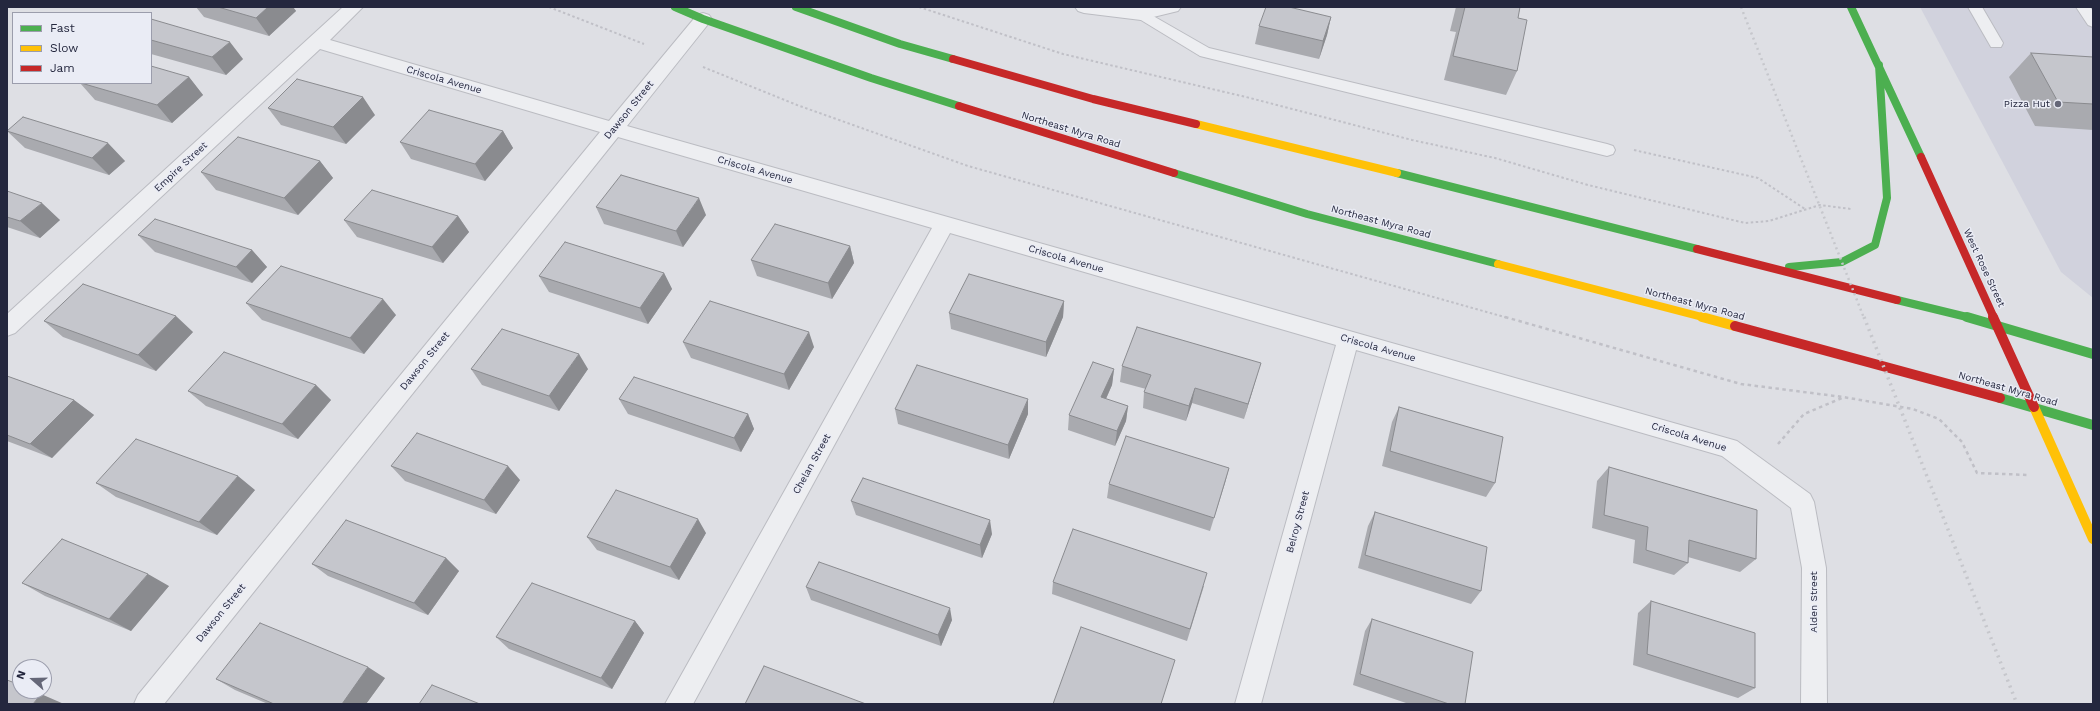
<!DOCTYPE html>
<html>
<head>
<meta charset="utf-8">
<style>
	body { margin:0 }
	#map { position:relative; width:2100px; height:711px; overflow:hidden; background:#dedfe4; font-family:"Work Sans",sans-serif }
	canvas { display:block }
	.frame { position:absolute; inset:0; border:8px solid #24273e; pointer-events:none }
	.legend { position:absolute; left:12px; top:12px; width:140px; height:72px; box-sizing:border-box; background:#eaecf5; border:1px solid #9b9dac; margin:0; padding:5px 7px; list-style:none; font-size:12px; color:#24273e }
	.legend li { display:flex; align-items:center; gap:8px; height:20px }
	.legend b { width:20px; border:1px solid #9b9dac }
	.north { position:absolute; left:12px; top:659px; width:40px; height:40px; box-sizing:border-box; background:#eaecf5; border:1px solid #9b9dac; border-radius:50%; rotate:290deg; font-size:11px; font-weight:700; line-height:16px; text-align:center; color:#24273e }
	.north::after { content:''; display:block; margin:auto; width:14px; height:18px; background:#656778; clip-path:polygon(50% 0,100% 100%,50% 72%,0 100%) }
</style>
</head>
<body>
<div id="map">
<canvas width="2100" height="711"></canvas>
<div class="frame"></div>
<ul class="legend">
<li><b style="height:5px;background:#4caf50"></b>Fast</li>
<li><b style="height:5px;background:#ffc107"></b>Slow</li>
<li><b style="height:5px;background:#c62828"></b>Jam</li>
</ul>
<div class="north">N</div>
</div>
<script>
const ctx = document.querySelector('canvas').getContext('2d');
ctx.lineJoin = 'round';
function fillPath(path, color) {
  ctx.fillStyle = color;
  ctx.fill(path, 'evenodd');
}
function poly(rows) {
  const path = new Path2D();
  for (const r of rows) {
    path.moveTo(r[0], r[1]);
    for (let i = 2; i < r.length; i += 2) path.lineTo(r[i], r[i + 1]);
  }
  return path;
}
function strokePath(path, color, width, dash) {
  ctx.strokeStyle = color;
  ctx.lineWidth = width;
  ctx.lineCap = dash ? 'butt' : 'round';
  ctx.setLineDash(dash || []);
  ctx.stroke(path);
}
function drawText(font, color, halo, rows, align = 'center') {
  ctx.font = font + ' "Work Sans",sans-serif';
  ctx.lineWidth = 3;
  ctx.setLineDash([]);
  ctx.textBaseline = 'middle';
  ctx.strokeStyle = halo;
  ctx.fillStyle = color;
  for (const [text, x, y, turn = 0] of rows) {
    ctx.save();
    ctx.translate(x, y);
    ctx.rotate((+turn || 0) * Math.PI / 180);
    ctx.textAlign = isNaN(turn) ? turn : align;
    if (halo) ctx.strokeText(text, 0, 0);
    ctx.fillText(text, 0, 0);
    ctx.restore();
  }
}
const built = poly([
	[1920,7,2093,7,2093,298,2061,272]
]);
const pathFar1 = poly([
	[549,7,644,44],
	[919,7,1063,54,1246,97,1412,140,1495,158,1588,185,1745,223,1769,221,1820,205,1851,209],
	[703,67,797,105,968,166,1508,318],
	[1634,150,1758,178,1805,209]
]);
const path = poly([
	[1505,317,1741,384,1843,397,1913,409,1939,419,1962,442,1977,473,2029,475],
	[1778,444,1804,414,1842,398]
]);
const lane = poly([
	[1968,7,1982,7,2003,43,2001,47,1991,47,1968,7],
	[2076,7,2090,7,2093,11,2093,27,2088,25,2076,7],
	[1141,9,1209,48,1607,144,1613,146,1615,150,1613,154,1607,156,1200,56,1136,17,1134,14,1136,11,1141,9]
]);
const street = poly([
	[343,7,363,7,330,40,609,121,697,15,703,13,709,15,712,19,709,23,627,126,1737,441,1810,494,1814,502,1826,568,1827,704,1801,704,1802,568,1791,508,1722,456,1356,350,1261,704,1235,704,1336,345,950,233,693,704,665,704,932,228,618,137,164,704,134,704,138,695,600,132,320,49,15,333,7,336,7,314,343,7],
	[1075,7,1141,8,1181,7,1178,11,1141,20,1084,13,1078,11,1075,7]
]);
const fastFar1 = poly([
	[675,7,703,19,871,78,959,106],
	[796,7,900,44,953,59],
	[1851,7,1921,157],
	[1174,173,1307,214,1498,264],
	[1397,173,1697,249],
	[1789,267,1842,262,1875,245,1887,198,1879,65],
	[1897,300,1971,318]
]);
const fast = poly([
	[1967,317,2093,354],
	[2000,398,2093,425]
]);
const slowFar1 = poly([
	[1196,124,1397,173],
	[1498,264,1706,318]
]);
const slow = poly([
	[1702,317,1735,326],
	[2034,407,2093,539]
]);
const jamFar1 = poly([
	[953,59,1093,99,1196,124],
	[959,106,1174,173],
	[1921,157,1994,318],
	[1697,249,1897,300]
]);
const jam = poly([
	[1993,317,2034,407],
	[1735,326,2000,398]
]);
const railFar1 = poly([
	[1741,7,1864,318]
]);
const rail = poly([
	[1864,317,2017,704]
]);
const wall = poly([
	[196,7,293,7,296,11,269,36,204,17],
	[1456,7,1520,7,1518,18,1517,71,1506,95,1444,80,1456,32,1450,31],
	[1331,17,1327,35,1319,59,1255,44,1259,26],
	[151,19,243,59,226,75,151,54],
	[2031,53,2093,57,2093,130,2035,126,2009,77],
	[189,77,203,95,172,123,95,100,80,83,151,83],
	[268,108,375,115,346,144,281,125],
	[7,131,125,161,109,175,25,148],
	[503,131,513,148,485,181,411,159,400,142],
	[320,161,333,178,298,215,216,190,201,172],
	[7,191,60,220,40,238,7,227],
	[596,207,706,215,683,247,604,224],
	[458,216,469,232,443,263,357,237,344,220],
	[138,235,252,250,267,267,252,283,155,252],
	[850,246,854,263,832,299,757,276,751,260],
	[664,273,672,289,648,324,549,292,539,276],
	[1064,301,1063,317,1046,357,951,329,949,313],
	[246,303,396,315,364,354,262,320],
	[44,321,193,332,156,371,63,337],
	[683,342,814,347,789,390,691,358],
	[1122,366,1256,379,1244,419,1192,403,1186,421,1143,408,1144,392,1146,389,1120,382],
	[471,369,588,369,559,411,482,385],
	[1114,369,1112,385,1106,399,1128,406,1126,421,1115,446,1068,430,1069,415],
	[7,376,74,400,94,415,52,458,7,441],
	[316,385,331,400,298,439,206,406,188,391],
	[619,399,748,414,754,429,741,452,628,414],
	[1399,407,1495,483,1486,497,1382,466,1392,422],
	[895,409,1028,414,1009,459,898,424],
	[391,466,520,480,496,514,405,481],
	[1609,467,1756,559,1740,572,1688,557,1688,563,1674,575,1633,563,1635,540,1592,528,1597,481],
	[1229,468,1210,531,1107,498,1109,484],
	[96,483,255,490,217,535,116,497],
	[851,501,992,534,982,558,856,515],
	[1375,512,1481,591,1471,604,1358,568,1368,526],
	[706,533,679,580,597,550,587,537],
	[446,558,459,571,428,615,328,576,312,564],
	[1053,582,1204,586,1187,641,1052,594],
	[22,583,169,586,131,631,45,596],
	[806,587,952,620,941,646,811,600],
	[1651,601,1755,688,1738,698,1633,665,1638,613],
	[1372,619,1465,704,1409,704,1353,685,1365,631],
	[635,621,644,633,612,689,509,649,496,637],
	[385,678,366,704,268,704,235,690,216,679]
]);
const shadedWall = poly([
	[268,7,293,7,296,11,269,36,256,18],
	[1331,17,1327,35,1319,59,1323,41],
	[230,42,243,59,226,75,212,57],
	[189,77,203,95,172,123,157,105],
	[363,97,375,115,346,144,333,127],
	[503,131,513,148,485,181,475,164],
	[108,143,125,161,109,175,92,158],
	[320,161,333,178,298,215,284,198],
	[699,198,706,215,683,247,676,231],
	[42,203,60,220,40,238,20,221],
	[458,216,469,232,443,263,432,247],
	[850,246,854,263,832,299,828,283],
	[252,250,267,267,252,283,236,267],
	[664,273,672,289,648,324,640,308],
	[383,299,396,315,364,354,350,338],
	[1064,301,1063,317,1046,357,1046,342],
	[176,316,193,332,156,371,138,355],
	[809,332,814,347,789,390,784,374],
	[579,354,588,369,559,411,549,396],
	[1261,363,1256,379,1244,419,1248,404],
	[1114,369,1112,385,1100,412,1101,397],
	[316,385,331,400,298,439,282,424],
	[1195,388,1192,403,1186,421,1189,406],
	[1028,399,1028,414,1009,459,1008,445],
	[74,400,94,415,52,458,30,444],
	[1128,406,1126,421,1115,446,1117,431],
	[748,414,754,429,741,452,734,438],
	[508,466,520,480,496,514,484,500],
	[1229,468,1225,483,1210,531,1214,518],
	[238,476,255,490,217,535,199,522],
	[698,519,706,533,679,580,670,567],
	[990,520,992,534,982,558,980,545],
	[446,558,459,571,428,615,414,603],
	[148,574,169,586,131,631,109,619],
	[950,608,952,620,941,646,938,635],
	[635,621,644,633,612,689,601,678],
	[368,667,385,678,366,704,342,704],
	[41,694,64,704,33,704]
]);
const building = poly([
	[218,7,268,7,256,18,218,7],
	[1266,7,1289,7,1331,17,1323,41,1259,26,1266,7],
	[1464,7,1520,7,1518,18,1527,20,1517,71,1453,56,1465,7,1464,7],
	[151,19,230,42,212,57,151,40,151,19],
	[2031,53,2093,57,2093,104,2058,102,2031,53],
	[151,66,189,77,157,105,81,83,151,83,151,66],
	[297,79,363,97,333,127,268,108,297,79],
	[429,110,503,131,475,164,400,142,429,110],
	[23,117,108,143,92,158,7,131,23,117],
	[238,137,320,161,284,198,201,172,238,137],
	[621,175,699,198,676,231,596,207,621,175],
	[372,190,458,216,432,247,344,220,372,190],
	[7,191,42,203,20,221,7,217,7,191],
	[155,219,252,250,236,267,138,235,155,219],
	[775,224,850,246,828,283,751,260,775,224],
	[565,242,664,273,640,308,539,276,565,242],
	[281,266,383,299,350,338,246,303,281,266],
	[969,274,1064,301,1046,342,949,313,969,274],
	[83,284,176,316,138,355,44,321,83,284],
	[710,301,809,332,784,374,683,342,710,301],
	[1137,327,1261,363,1248,404,1195,388,1189,406,1144,392,1151,375,1122,366,1137,327],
	[502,329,579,354,549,396,471,369,502,329],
	[224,352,316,385,282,424,188,391,224,352],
	[1093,362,1114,369,1101,397,1128,406,1117,431,1069,415,1093,362],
	[917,365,1028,399,1008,445,895,409,917,365],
	[7,376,74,400,30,444,7,435,7,376],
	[634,377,748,414,734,438,619,399,634,377],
	[1399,407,1503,437,1495,483,1390,451,1399,407],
	[417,433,508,466,484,500,391,466,417,433],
	[1126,436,1229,468,1214,518,1109,484,1126,436],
	[136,439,238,476,199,522,96,483,136,439],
	[1609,467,1757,510,1756,559,1689,540,1688,563,1646,550,1648,527,1604,515,1609,467],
	[863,478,990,520,980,545,851,501,863,478],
	[616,490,698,519,670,567,587,537,616,490],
	[1375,512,1487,547,1481,591,1365,555,1375,512],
	[346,520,446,558,414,603,312,564,346,520],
	[1073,529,1207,573,1190,629,1053,582,1073,529],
	[62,539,148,574,109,619,22,583,62,539],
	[819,562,950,608,938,635,806,587,819,562],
	[532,583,635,621,601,678,496,637,532,583],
	[1651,601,1755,633,1755,688,1647,654,1651,601],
	[1372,619,1473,652,1465,704,1449,704,1360,674,1372,619],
	[260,623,368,667,342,704,274,704,216,679,260,623],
	[1081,627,1175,660,1161,704,1053,704,1081,627],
	[764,666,866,704,745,704,764,666],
	[7,680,20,685,20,691,33,691,41,694,33,704,7,704,7,680],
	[432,685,480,704,419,704,432,685]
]);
const markers = [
	[2058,104,4,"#656778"]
];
const streetNames = [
	["Criscola Avenue",444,80,16],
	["Dawson Street",629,110,-51],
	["Northeast Myra Road",1071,130,17],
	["Empire Street",181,167,-43],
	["Criscola Avenue",755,170,16],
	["Northeast Myra Road",1381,222,15],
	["Criscola Avenue",1066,259,16],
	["West Rose Street",1984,268,65],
	["Northeast Myra Road",1695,304,15],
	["Criscola Avenue",1378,348,16],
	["Dawson Street",425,361,-51],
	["Northeast Myra Road",2008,389,16],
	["Criscola Avenue",1689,437,17],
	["Chelan Street",812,464,-61],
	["Belroy Street",1298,522,-75],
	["Alden Street",1814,602,-90],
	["Dawson Street",221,613,-51]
];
const poiNames = [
	["Pizza Hut",2050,104]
];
fillPath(built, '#d1d2dd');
strokePath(lane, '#bbbcc2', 2);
strokePath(street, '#bbbcc2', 2);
strokePath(pathFar1, '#c0c0c7', 2, [2.5, 2.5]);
strokePath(path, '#c0c0c7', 2.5, [3.5, 3.5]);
fillPath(lane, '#edeef1');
fillPath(street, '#edeef1');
strokePath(fastFar1, '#4caf50', 8);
strokePath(fast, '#4caf50', 10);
strokePath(slowFar1, '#ffc107', 8);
strokePath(slow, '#ffc107', 10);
strokePath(jamFar1, '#c62828', 8);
strokePath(jam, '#c62828', 10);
strokePath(railFar1, '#c6c7cc', 2.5, [2, 3.5]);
strokePath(rail, '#c6c7cc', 3.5, [2, 4.5]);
fillPath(wall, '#a9aaaf');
fillPath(shadedWall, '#8a8b8f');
fillPath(building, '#c5c6cc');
strokePath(building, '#8a8b8f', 1);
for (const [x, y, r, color] of markers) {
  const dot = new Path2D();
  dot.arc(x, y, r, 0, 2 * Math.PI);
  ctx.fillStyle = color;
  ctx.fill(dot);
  strokePath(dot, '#eaecf5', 1.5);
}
drawText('10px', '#24273e', '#eaecf5', streetNames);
drawText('10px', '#24273e', '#eaecf5', poiNames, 'right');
</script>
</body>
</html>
